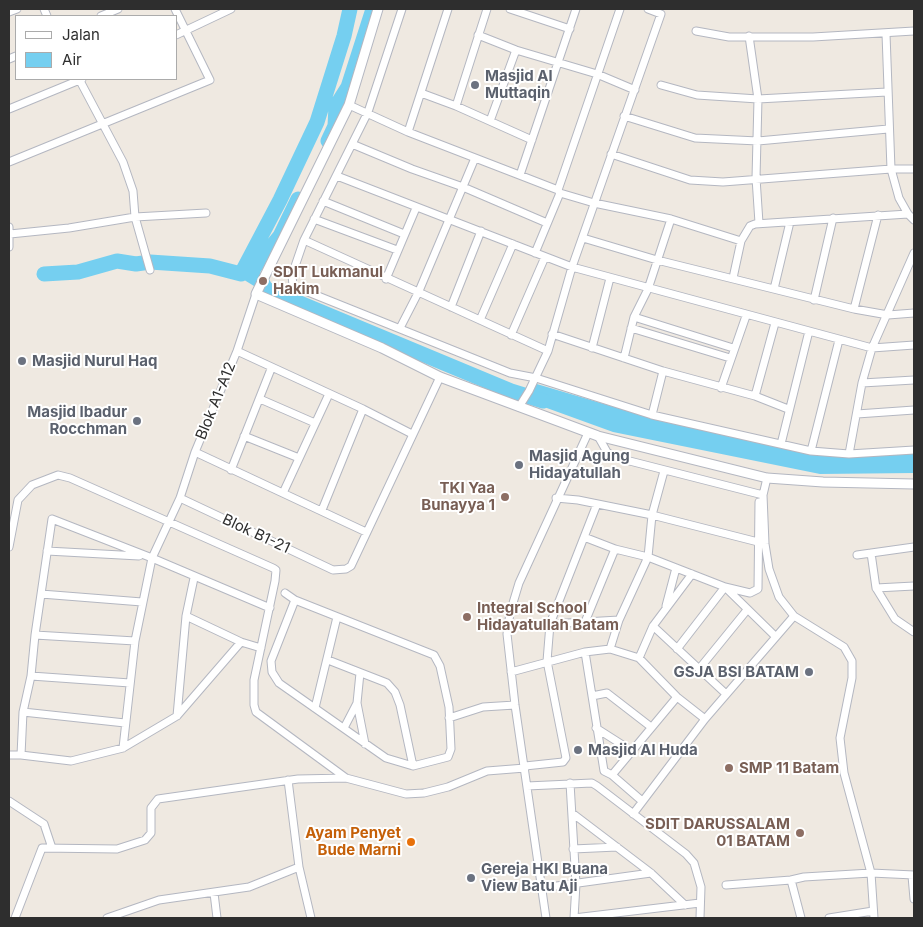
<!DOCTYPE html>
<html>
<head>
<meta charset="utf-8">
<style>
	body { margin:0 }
	#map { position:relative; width:923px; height:927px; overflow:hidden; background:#efe9e1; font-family:Inter,sans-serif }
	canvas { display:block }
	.frame { position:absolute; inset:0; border:10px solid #2e2e2e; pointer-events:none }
	.legend { position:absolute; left:15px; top:15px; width:162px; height:65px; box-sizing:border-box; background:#fff; border:1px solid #ababab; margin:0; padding:6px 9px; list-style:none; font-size:15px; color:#2e2e2e }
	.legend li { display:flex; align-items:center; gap:10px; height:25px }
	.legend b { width:25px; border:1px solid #ababab }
</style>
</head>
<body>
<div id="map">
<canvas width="923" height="927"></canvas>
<div class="frame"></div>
<ul class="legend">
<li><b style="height:6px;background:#fff"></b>Jalan</li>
<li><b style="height:14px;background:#75cff0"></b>Air</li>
</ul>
</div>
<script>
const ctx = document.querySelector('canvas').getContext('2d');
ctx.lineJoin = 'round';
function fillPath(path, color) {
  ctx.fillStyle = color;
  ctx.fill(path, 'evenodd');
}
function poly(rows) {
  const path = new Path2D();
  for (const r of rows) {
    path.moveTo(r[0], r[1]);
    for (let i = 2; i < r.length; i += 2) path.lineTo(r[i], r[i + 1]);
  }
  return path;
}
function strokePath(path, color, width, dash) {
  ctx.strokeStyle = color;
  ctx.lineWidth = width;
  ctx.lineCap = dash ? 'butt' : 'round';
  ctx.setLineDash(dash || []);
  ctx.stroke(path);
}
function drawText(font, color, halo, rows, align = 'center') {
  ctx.font = font + ' Inter,sans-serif';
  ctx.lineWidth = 4;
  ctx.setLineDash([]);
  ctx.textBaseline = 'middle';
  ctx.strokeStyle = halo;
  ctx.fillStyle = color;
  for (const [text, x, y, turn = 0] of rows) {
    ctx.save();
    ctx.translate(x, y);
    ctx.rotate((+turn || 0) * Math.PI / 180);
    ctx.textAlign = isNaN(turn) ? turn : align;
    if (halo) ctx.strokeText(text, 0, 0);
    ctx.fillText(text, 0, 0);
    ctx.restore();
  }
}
const water = poly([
	[530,382,645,416,826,455,914,451,914,473,820,474,613,432,522,399]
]);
const river = poly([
	[328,141,335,126,336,106,348,87,373,9],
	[298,199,280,236,249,274,262,282,266,289,511,391,543,401],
	[44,274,78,272,117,261,136,264,150,262,210,266,241,274,280,200,317,122,344,36,350,9]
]);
const minor = poly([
	[44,9,47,16],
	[402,9,368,112,304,240,292,275,293,286,510,373,536,378,652,415,811,451,849,454,914,450],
	[510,9,570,29],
	[9,12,17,9],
	[101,16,118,9],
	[696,31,729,37,813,37,914,31],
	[886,34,891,169,899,198,908,214,914,220],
	[176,35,231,9],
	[478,35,516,50,597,74,635,90],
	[749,36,758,99,756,178,759,223],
	[9,59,16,56],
	[79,79,123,162,133,191,135,217,150,270],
	[661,85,697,95,758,99,887,92],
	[421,93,456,106,532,140],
	[349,105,408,132,558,190,560,193,594,203,671,219,741,241],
	[456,106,487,9],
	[9,109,82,79],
	[624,116,695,138,758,141,888,129],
	[490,121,516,50],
	[408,132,448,9],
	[352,144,412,169,463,187,547,223],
	[611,154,690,180,723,182,891,169,914,169],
	[9,162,210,80,175,9],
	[520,175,576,9],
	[337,176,572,267,872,348,914,345],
	[558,190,620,9],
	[323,201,404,234],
	[314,219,397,250],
	[9,227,9,247],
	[10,234,69,228,135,217,206,213],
	[583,238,657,260,854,309,888,315,914,313],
	[304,240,548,351],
	[535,253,560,193],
	[733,278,741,241,750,226,755,224,908,214],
	[386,279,416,208],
	[774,289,790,222],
	[814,300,833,218],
	[451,307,481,231],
	[854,309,878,215],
	[634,317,733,348],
	[480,320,513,244],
	[400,328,419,291,475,158],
	[631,328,730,358],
	[552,334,663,371,755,396,788,409],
	[511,335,545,257],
	[592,348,610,278],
	[237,351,363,409,412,434],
	[624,358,634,317,648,289,671,219],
	[862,383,914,380],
	[721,388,746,316],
	[755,396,775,323],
	[260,399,315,423],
	[519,407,529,391,548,351,572,267,661,14,648,9],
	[857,414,914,410],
	[652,415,663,371],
	[244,436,299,458],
	[598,436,607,452,614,457,763,495],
	[781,444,809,331],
	[811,451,839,340],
	[195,452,366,532],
	[849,454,862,383,872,348,914,253],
	[231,470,271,369],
	[767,478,763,495,765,544,769,569,779,597,794,616,844,647,852,661,852,678,840,738,844,773,871,873,874,918],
	[283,493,329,394],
	[180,498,333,570,346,569,351,566,440,377],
	[556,498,578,500,652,515,758,542],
	[322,510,363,409],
	[584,537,615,549,648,557,725,587,775,636],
	[9,547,18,500,32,485,58,475,70,478,273,568,276,570,275,581,254,680,254,705,256,712,346,778],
	[47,551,139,556],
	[871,553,876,588,895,619,914,632],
	[857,555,914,547],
	[876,588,914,586],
	[285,593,295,600,434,655,440,666,449,707,451,749,448,757,413,766,386,758,279,683,272,672,271,661,295,600],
	[41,594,142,602],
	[666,606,676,568],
	[186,616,241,642,261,648],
	[585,622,615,549],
	[550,624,619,620],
	[653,626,725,693],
	[35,635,135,641],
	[241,642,177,716,123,748,71,761,21,755,23,712,31,676,35,635,52,519,152,558,270,608],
	[610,649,619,620,648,557,652,515,664,471],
	[677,649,725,587,750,593,758,589,759,502],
	[585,652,604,771,612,775,642,801],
	[639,658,653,626,692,574],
	[328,660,387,683,395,692,400,705,413,766],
	[699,669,747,610],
	[511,672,585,652,610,649,639,658,677,697,705,719],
	[31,676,130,683],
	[592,696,607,693,651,727],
	[357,703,365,744],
	[315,708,337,617],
	[23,712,125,723],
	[177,716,186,616,194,578],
	[449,718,483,707,515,705],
	[344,728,357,703,360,673],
	[596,728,632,751],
	[123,748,135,641,152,558,180,498,195,452,237,351,256,294],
	[9,755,21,755],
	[525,766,563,762,566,758,547,661,550,624,597,504],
	[612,775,677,697],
	[570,783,576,884,574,918],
	[527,786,592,783,597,786,686,854,694,863,701,887,700,918],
	[9,801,44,824,52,848],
	[572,813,651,873,685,905],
	[633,814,705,719,794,616],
	[573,849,617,847],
	[299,867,311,918],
	[912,876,914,899],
	[726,885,791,880],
	[542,888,651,873],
	[214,893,217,918],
	[15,918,42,848,117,849,145,840,151,833,151,808,158,799,298,779,346,778,406,794,424,793,448,787,487,771,525,768],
	[107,918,159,900,249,887,299,867,288,780],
	[546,918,515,705,507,634,510,613,519,583,588,433],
	[574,918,700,903],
	[801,918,791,880,804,877,871,873,914,875],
	[829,918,873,911]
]);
const tertiary = poly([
	[378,9,349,105,256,294,382,348,440,377,598,436,767,478,823,482,914,484]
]);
const markers = [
	[475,85,5,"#6b7280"],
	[263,281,5,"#8d6e63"],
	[22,361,5,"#6b7280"],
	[137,421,5,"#6b7280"],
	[519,465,5,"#6b7280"],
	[505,497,5,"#8d6e63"],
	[467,617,5,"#8d6e63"],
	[809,672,5,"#6b7280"],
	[578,750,5,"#6b7280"],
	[729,768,5,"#8d6e63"],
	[800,833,5,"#8d6e63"],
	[411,842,5,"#e8710a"],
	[471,878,5,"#6b7280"]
];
const worshipNames = [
	["Masjid Al",485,76],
	["Muttaqin",485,93],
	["Masjid Nurul Haq",32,361],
	["Masjid Ibadur",127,412,"right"],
	["Rocchman",127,429,"right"],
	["Masjid Agung",529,456],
	["Hidayatullah",529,473],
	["GSJA BSI BATAM",799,672,"right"],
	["Masjid Al Huda",588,750],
	["Gereja HKI Buana",481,869],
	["View Batu Aji",481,886]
];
const educationNames = [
	["SDIT Lukmanul",273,272],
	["Hakim",273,289],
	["TKI Yaa",495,488,"right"],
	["Bunayya 1",495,505,"right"],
	["Integral School",477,608],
	["Hidayatullah Batam",477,625],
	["SMP 11 Batam",739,768],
	["SDIT DARUSSALAM",790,824,"right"],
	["01 BATAM",790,841,"right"]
];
const streetNames = [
	["Blok A1-A12",216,401,-68],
	["Blok B1-21",256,534,25]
];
const foodNames = [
	["Ayam Penyet",401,833],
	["Bude Marni",401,850]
];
fillPath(water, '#75cff0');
strokePath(river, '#75cff0', 15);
strokePath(minor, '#b4b7c1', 9);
strokePath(tertiary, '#b4b7c1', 11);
strokePath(minor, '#fff', 7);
strokePath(tertiary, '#fff', 9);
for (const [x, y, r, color] of markers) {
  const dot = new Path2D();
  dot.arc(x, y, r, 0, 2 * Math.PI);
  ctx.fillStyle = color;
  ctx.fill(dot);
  strokePath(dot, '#fff', 2);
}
drawText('bold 15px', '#5b616d', '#fff', worshipNames, 'left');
drawText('bold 15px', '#785e54', '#fff', educationNames, 'left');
drawText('15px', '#2e2e2e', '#fff', streetNames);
drawText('bold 15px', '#c56008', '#fff', foodNames, 'right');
</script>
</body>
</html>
